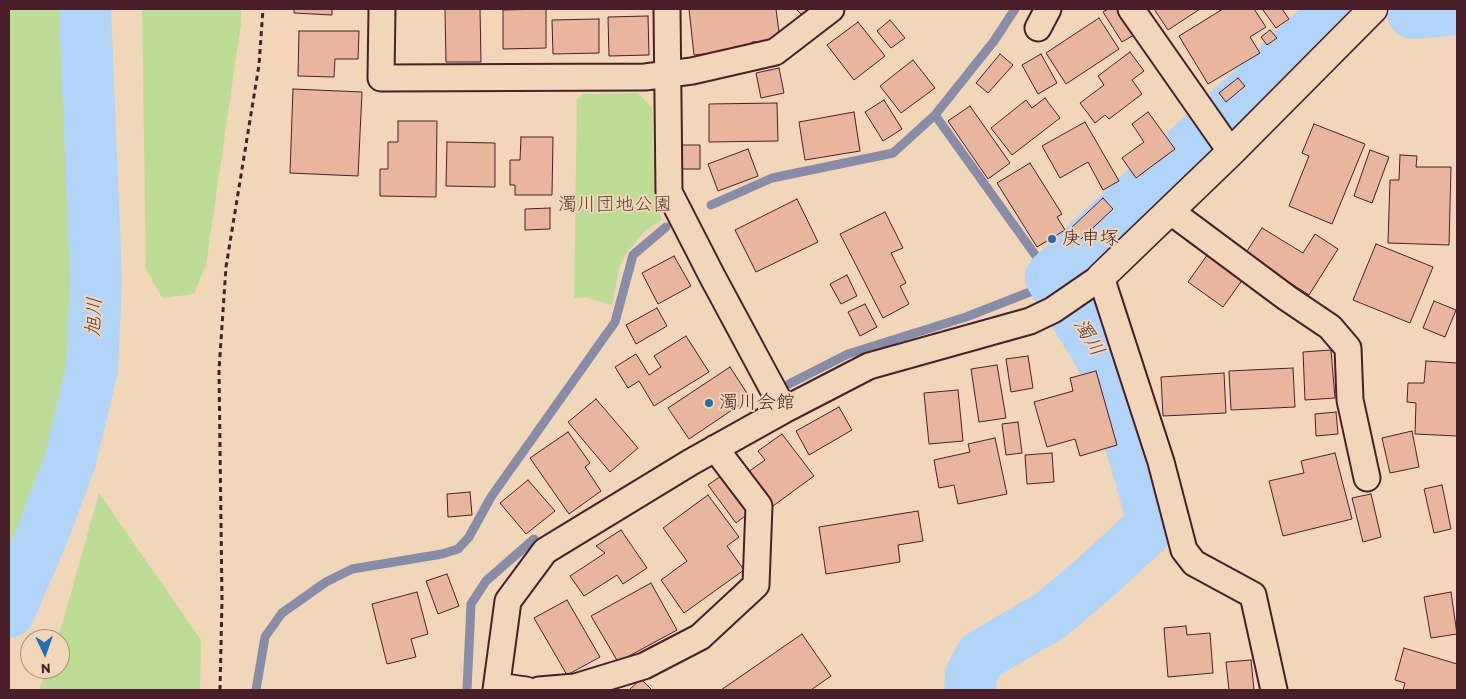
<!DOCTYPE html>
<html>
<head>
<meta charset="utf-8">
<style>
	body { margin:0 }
	#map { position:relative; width:1466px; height:699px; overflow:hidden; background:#f1d6b8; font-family:Itim,sans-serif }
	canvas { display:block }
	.frame { position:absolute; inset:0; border:10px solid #4a1f2b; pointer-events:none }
	.north { position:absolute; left:20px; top:629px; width:50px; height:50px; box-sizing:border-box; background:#f1d6b8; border:1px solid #ae8d80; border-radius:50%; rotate:177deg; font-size:14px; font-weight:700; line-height:20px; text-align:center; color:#4a1f2b }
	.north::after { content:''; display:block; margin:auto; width:18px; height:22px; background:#1f6fb2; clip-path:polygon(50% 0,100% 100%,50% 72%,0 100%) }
</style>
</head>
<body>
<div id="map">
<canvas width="1466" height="699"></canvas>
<div class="frame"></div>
<div class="north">N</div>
</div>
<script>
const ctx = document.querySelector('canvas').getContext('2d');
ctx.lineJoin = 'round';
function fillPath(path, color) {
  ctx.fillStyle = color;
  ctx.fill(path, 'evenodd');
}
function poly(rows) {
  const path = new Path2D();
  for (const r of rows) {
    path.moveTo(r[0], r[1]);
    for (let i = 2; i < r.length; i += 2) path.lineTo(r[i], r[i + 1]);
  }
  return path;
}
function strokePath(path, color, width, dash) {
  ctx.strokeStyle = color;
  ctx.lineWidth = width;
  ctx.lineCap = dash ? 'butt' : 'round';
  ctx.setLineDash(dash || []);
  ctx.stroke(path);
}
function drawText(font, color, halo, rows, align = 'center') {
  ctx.font = font + ' Itim,"Klee One",sans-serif';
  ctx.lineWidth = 4;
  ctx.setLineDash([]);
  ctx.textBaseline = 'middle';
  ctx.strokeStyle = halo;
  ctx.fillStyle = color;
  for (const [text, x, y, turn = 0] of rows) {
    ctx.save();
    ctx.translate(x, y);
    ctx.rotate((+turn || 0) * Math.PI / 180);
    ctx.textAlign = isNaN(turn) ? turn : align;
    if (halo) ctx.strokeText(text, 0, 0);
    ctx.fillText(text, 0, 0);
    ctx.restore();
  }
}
const green = poly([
	[9,9,64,9,71,101,80,302,76,383,9,570],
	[142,9,241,9,241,23,206,265,194,294,162,298,146,269],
	[638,93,652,108,655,201,662,219,643,233,627,252,620,265,612,305,588,298,574,298,577,99,583,94],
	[99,493,201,640,200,690,39,690,47,669,60,669,60,639,58,639]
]);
const stream = poly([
	[711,205,772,178,893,153,935,115,994,41,1015,9],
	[789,384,848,354,966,317,1035,290,1051,277,935,115],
	[256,690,265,637,282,613,326,582,352,569,442,554,458,549,469,537,491,497,615,322,633,255,666,227],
	[467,690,471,604,486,581,534,539]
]);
const river = poly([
	[1413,13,1457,9],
	[9,612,43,533,70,461,92,369,96,280,85,9],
	[970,690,971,675,981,656,1051,615,1097,576,1150,527,1150,510,1111,376,1094,345,1051,277,1329,17]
]);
const building = poly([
	[294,9,332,9,332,15,294,13,294,9],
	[445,9,480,9,481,62,446,62,445,9],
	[546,9,546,48,503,49,503,10,546,9],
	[689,9,776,9,780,40,752,42,753,49,694,55,689,9],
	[796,9,813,9,804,17,796,9],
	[1108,9,1117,9,1134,35,1122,42,1103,12,1108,9],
	[1154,9,1200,9,1168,30,1154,9],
	[1223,9,1254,9,1266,27,1250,37,1260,53,1208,84,1179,36,1223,9],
	[1265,9,1282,9,1289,19,1276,28,1263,10,1265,9],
	[648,16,649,55,609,56,608,17,648,16],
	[1099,18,1119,49,1066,84,1046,53,1099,18],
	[599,19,599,53,553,54,552,20,599,19],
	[890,20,905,38,891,48,877,31,890,20],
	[858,22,885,56,854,80,827,45,858,22],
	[1270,30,1277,38,1267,45,1261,37,1270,30],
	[299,31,359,31,358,59,335,59,334,77,298,76,299,31],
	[1130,52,1144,71,1132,80,1142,94,1109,119,1105,115,1095,123,1080,103,1104,85,1098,76,1130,52],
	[1000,54,1013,65,988,93,976,83,1000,54],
	[1041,54,1057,83,1038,94,1022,65,1041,54],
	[913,60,935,88,901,113,880,86,913,60],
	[779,68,784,93,761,98,756,73,779,68],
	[1238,78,1245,86,1226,102,1219,93,1238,78],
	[293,89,362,92,358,176,290,173,293,89],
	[1045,98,1060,118,1012,155,991,128,1026,100,1032,108,1045,98],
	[884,100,902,129,883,141,865,112,884,100],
	[777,103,778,141,709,142,709,104,777,103],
	[970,106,1010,163,988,179,948,121,970,106],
	[854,112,860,151,805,160,799,122,854,112],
	[1148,112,1175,149,1136,178,1122,158,1144,142,1132,124,1148,112],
	[398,121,437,121,436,197,380,196,380,169,388,169,388,142,398,142,398,121],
	[1085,122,1119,181,1103,190,1088,162,1060,178,1042,146,1085,122],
	[1314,124,1365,144,1332,224,1289,206,1309,156,1302,153,1314,124],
	[521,137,553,137,552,195,515,195,515,185,510,185,510,160,520,160,521,137],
	[447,142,495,143,495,187,446,186,447,142],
	[681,145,700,145,700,169,681,169,681,145],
	[748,149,758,176,718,191,708,164,748,149],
	[1370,150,1389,157,1372,203,1354,196,1370,150],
	[1400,155,1417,156,1416,167,1451,167,1449,245,1388,243,1390,180,1399,180,1400,155],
	[1030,163,1062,214,1057,217,1065,230,1037,247,997,183,1030,163],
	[1103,198,1113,209,1081,239,1071,228,1103,198],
	[797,199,818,242,756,272,735,230,797,199],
	[550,208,550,229,525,230,525,209,550,208],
	[885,212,903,248,891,253,906,283,900,286,909,304,883,318,840,234,885,212],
	[1262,228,1303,253,1315,234,1338,249,1309,295,1245,254,1262,228],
	[1376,244,1433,267,1410,323,1353,300,1376,244],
	[1208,254,1243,279,1223,307,1188,282,1208,254],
	[674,256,691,286,658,304,642,273,674,256],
	[847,275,857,296,841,304,830,284,847,275],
	[1434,301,1456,310,1445,337,1423,328,1434,301],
	[865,304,877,327,860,336,848,312,865,304],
	[657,308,667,326,636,344,626,325,657,308],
	[686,336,709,372,654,406,639,381,628,388,615,367,636,354,649,375,661,367,654,356,686,336],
	[1331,350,1335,398,1305,400,1303,352,1331,350],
	[1028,356,1033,388,1011,392,1006,359,1028,356],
	[1426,361,1457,363,1457,436,1415,434,1416,403,1407,402,1408,383,1424,383,1426,361],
	[997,365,1006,418,979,422,971,369,997,365],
	[730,367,750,398,689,439,668,408,730,367],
	[1293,368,1295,407,1231,410,1229,371,1293,368],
	[1096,371,1117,445,1080,456,1075,439,1047,447,1034,402,1073,391,1070,378,1096,371],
	[1224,373,1226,413,1163,416,1161,377,1224,373],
	[958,390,963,441,929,444,924,393,958,390],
	[596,399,638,448,610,472,568,422,596,399],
	[839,407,852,430,809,455,796,431,839,407],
	[1336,412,1338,434,1316,436,1315,414,1336,412],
	[1018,422,1022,453,1006,455,1002,424,1018,422],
	[1412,431,1419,467,1390,473,1382,438,1412,431],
	[568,432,590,463,585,467,601,491,569,514,530,458,568,432],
	[782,434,814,476,773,506,748,472,765,460,758,451,782,434],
	[995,438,1007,494,958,504,954,485,939,488,934,460,970,452,968,444,995,438],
	[1052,453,1054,482,1027,484,1025,455,1052,453],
	[1335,453,1352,519,1283,536,1269,481,1304,473,1301,461,1335,453],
	[721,476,749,513,736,523,708,485,721,476],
	[528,480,555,511,526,534,500,503,528,480],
	[1442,485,1451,529,1434,533,1424,489,1442,485],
	[470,492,472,515,448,517,447,494,470,492],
	[1371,494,1381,537,1363,542,1352,498,1371,494],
	[708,495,739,537,727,546,744,570,684,613,661,580,687,561,663,528,708,495],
	[918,511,923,541,898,545,900,562,826,574,819,527,918,511],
	[621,530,647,568,623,584,617,575,584,596,570,576,605,553,596,546,621,530],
	[447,574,459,606,438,614,426,581,447,574],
	[651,583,677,630,618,662,591,616,651,583],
	[417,592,428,634,411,639,416,657,387,664,372,604,417,592],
	[1451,592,1457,634,1431,638,1424,597,1451,592],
	[567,600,600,657,567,675,534,618,567,600],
	[1186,626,1187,635,1210,633,1213,673,1168,677,1164,628,1186,626],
	[802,634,831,676,811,690,721,690,802,634],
	[1404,648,1457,664,1457,690,1403,690,1405,683,1395,680,1404,648],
	[1251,660,1254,690,1229,690,1226,662,1251,660],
	[641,679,652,690,629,690,641,679]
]);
const path = poly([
	[220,690,222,600,219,370,226,267,259,65,263,9]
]);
const minor = poly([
	[382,9,381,78,645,77,692,71,775,52,831,9],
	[667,9,669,192,712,276,784,410],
	[1131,9,1231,152],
	[1038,28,1048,9],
	[1170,211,1287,298,1330,327,1348,348,1350,400,1367,478],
	[497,686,526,690],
	[496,690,508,601,545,551,691,462,784,410,869,366,1030,321,1053,310,1101,277,1161,462,1184,550,1194,563,1253,595,1274,690],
	[539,690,575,687,644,666,700,637,756,585,759,506,715,448]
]);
const tertiary = poly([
	[1101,277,1231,152,1373,9]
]);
const markers = [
	[1052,239,5,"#1f6fb2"],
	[709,403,5,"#1f6fb2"]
];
const parkNames = [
	["濁川団地公園",615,205]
];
const poiNames = [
	["庚申塚",1062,239],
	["濁川会館",719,403]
];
const waterNames = [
	["旭川",95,317,-87],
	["濁川",1088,338,59]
];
fillPath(green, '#bddc95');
strokePath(stream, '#888ca7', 9);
strokePath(river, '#b1d5fa', 52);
fillPath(building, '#e8b59d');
strokePath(building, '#4a1f2b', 1);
strokePath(minor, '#4a1f2b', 29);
strokePath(tertiary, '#4a1f2b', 31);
strokePath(path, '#4a1f2b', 3, [5, 4]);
strokePath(minor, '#f1d6b8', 25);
strokePath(tertiary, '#f1d6b8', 28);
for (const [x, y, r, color] of markers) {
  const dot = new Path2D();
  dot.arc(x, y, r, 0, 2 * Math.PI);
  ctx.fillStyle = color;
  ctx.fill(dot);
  strokePath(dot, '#f1d6b8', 2);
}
drawText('19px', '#5b3b3b', '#f1d6b8', parkNames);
drawText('19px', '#4a1f2b', '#f1d6b8', poiNames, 'left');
drawText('italic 20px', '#593a4a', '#f1d6b8', waterNames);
</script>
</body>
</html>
